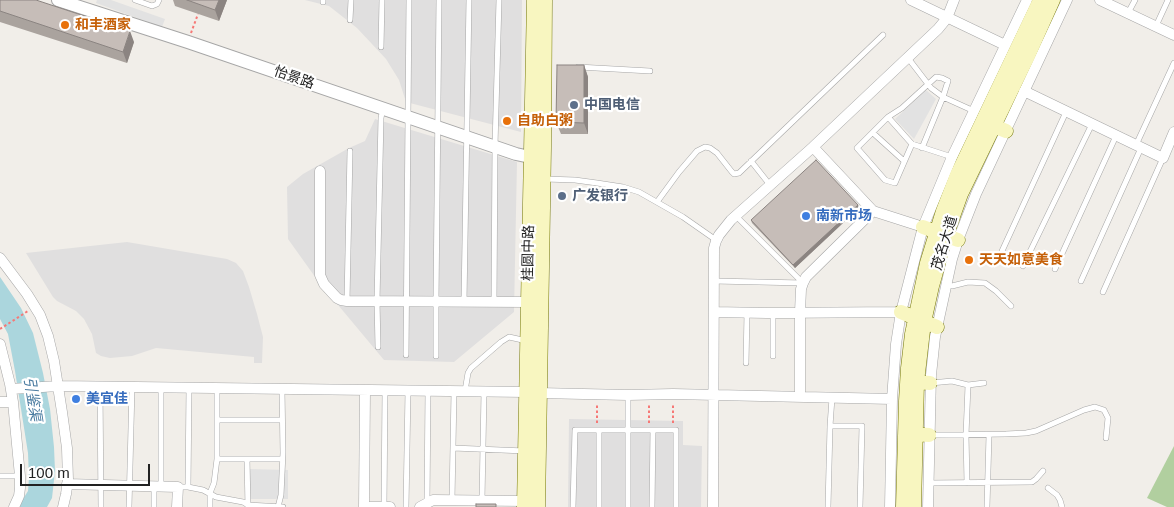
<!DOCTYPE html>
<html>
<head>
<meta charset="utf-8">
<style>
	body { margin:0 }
	#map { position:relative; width:1174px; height:507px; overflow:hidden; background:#f1eee9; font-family:Arial,sans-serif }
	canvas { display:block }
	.scale { position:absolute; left:20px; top:464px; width:130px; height:22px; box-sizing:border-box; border:2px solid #222; border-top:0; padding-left:6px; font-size:15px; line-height:18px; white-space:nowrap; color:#222; -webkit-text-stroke:4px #fff; paint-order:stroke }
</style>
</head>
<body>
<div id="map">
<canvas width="1174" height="507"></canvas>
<div class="scale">100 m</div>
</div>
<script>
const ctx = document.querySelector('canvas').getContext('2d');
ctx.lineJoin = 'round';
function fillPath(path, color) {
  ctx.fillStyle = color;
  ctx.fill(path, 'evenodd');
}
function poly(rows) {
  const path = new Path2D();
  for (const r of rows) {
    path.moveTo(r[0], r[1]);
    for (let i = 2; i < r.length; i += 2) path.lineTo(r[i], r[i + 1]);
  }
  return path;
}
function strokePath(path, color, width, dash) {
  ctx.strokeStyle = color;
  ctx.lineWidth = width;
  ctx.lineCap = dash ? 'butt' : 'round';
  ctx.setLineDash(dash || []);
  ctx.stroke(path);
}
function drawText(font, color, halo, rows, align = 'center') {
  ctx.font = font + ' Arial,"Noto Sans SC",sans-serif';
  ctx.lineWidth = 4.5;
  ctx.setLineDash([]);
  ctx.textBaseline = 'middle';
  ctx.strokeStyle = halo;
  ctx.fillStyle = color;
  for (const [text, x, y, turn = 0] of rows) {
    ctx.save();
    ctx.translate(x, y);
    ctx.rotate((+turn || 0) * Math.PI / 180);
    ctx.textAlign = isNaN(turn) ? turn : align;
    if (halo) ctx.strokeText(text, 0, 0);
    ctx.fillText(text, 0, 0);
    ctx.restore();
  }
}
const residential = poly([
	[305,0,522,0,521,132,406,102,399,80,386,59,357,28,329,6],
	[375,119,517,162,514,312,454,362,384,360,318,281,288,239,287,187,303,174,349,148,365,141],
	[127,242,227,259,236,263,243,271,249,287,257,314,263,337,262,363,254,363,254,357,156,348,132,356,110,358,101,356,96,353,92,334,84,319,76,311,57,301,53,297,26,253],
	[569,419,683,421,683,445,702,446,701,507,568,507]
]);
const forest = poly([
	[1174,446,1174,507,1167,507,1147,498]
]);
const parking = poly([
	[97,0,111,0,165,19,162,27,96,3],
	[926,90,936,99,914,139,895,119],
	[249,469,288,470,288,499,249,499]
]);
const water = poly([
	[0,277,21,308,33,333,43,373,50,409,54,447,55,471,52,498,47,507,18,507,28,491,29,478,28,453,15,371,8,334,0,319]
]);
const path = poly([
	[191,33,198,14],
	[0,329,28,311],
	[597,423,597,403],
	[649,423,649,403],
	[673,423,673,403]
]);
const service = poly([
	[135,0,152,6,157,4,159,0],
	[323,2,323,0],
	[1128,13,1135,0],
	[350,20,351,0],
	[1156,26,1168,0],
	[381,47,382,0],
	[908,58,931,88,943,97,974,111],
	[578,67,650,71],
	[888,117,912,144,895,183,885,180,857,148,888,117,902,108,936,77,942,78,948,81,943,97,922,148],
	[873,133,904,161],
	[912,144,952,157],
	[1136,145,1174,63],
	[751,161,770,185],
	[545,179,575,180,597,183,623,187,639,192,683,217,716,240],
	[657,202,679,172,697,151,705,147,710,148,717,153,732,172,734,174,739,173,883,35],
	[736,216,803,283],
	[1002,251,1066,112],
	[1023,266,1092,124],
	[1055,269,1116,136],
	[714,281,803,283],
	[1081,281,1141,148],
	[947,284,952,286,968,282,985,283,996,291,1011,306],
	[1103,292,1163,158],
	[347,301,350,151],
	[464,301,469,0],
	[494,302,495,146,499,0],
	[773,313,773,356],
	[378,347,377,301,381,118,383,108],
	[406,355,409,0],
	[436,356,436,301,439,0],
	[746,363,747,313],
	[931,383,952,381,968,385,984,383],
	[100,387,101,507],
	[465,391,468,373,471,368,501,342,509,337,527,341],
	[628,395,628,507],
	[217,420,282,420],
	[830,426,862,426,860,507],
	[930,435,1006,434,1026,433,1036,431,1084,410,1095,407,1104,410,1108,418,1106,438],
	[453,448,525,451],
	[217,459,282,459],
	[247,459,248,507],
	[0,476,20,476],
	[929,483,1032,482,1036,479,1043,471],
	[967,483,966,435,968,385],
	[161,486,161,388],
	[178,487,188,487,203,490,216,497,243,502,248,505,283,507],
	[188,487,189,388],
	[1048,488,1057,495,1060,500,1062,507],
	[452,500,454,392],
	[482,500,484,392],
	[427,504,428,391],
	[129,507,132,387],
	[154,507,154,486],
	[210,507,210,493,214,483,217,459,217,389],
	[278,507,281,495,283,453,282,390],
	[384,507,385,391],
	[406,507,408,391],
	[573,507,575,430,676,430,676,507],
	[599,507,599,430],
	[652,507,653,430],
	[828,507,830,426,832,398],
	[987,507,989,435]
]);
const minor = poly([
	[911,0,1005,45],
	[1100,0,1174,35],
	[1024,91,1163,158,1174,132],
	[813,147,873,211,923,227],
	[320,171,320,275,324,284,337,298,341,300,347,301,528,302],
	[0,258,27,294,40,315,48,336,54,361,62,412,67,448,68,480,66,494,63,507],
	[714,312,767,313,901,312],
	[0,344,10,384,13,402,20,476,20,488,19,496,14,507],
	[11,389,58,386,526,392],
	[539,393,628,395,673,394,892,399],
	[800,397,800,312,801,289,803,283,806,277,873,211],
	[0,402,13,402],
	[67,484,178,487,177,507],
	[364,507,365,391],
	[364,507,390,507],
	[420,507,433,500,524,501],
	[713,507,714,248,716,241,719,235,731,220,813,147,938,29,947,18,954,0],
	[890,507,892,399,896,344,901,312,923,227,952,157,1027,0],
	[928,507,931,375,935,337,952,259,958,240,976,194,1067,0]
]);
const tertiary = poly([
	[58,0,188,42,516,154,530,157]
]);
const secondary = poly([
	[994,126,1006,131],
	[923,227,958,240],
	[901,312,937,327],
	[917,382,930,383],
	[915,434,929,435],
	[524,507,534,0],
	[538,507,544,148,545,0],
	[903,507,906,401,908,368,912,334,927,263,943,211,957,175,1040,0],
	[914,507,917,382,924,322,932,286,946,236,961,194,1028,56,1053,0]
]);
const wall = poly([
	[0,0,134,42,127,63,0,22],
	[173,0,227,0,219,21,175,6],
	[584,65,588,77,588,134,561,134,556,122],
	[858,205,859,208,795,268,752,223,751,220]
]);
const shadedWall = poly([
	[219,0,227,0,219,21,215,10],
	[130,31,134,42,127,63,123,52],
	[584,65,588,77,588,134,584,123],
	[858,205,859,208,795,268,793,265]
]);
const building = poly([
	[0,0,36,0,130,31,123,52,0,11,0,0],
	[187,0,219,0,215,10,187,0],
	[557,65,584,65,584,123,556,122,557,65],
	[816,160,858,205,793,265,751,220,816,160],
	[476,504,496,504,496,507,476,507,476,504]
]);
const markers = [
	[65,25,5,"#e8710a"],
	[574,105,5,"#5c6f8a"],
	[507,121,5,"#e8710a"],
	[562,196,5,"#5c6f8a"],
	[806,216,5,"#3f7fe0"],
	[969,260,5,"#e8710a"],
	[76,399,5,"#3f7fe0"]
];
const foodNames = [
	["和丰酒家",75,25],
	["自助白粥",517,121],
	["天天如意美食",979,260]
];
const streetNames = [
	["怡景路",294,78,19],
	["茂名大道",945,243,-73],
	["桂圆中路",529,253,-89]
];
const serviceNames = [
	["中国电信",584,105],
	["广发银行",572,196]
];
const shopNames = [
	["南新市场",816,216],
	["美宜佳",86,399]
];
const waterNames = [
	["引鉴渠",32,399,81]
];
fillPath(residential, '#e0dfdf');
fillPath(forest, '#b1cf9f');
fillPath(parking, '#e2e2e2');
fillPath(water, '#abd6dd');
strokePath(service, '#a6a6a6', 6);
strokePath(minor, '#a6a6a6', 11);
strokePath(tertiary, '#a6a6a6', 14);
strokePath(secondary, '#767909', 15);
strokePath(path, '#f67876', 2, [2.5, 2.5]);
strokePath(service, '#fff', 5);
strokePath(minor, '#fff', 10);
strokePath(tertiary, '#fff', 12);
strokePath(secondary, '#f8f6c0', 14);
fillPath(wall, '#aaa39e');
fillPath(shadedWall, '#8b8481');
fillPath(building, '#c6bdb8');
strokePath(building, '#8b8481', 1);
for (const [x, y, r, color] of markers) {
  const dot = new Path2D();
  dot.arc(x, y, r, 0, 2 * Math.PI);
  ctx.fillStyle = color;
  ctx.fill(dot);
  strokePath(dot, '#fff', 2);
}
drawText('bold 14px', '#c56008', '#fff', foodNames, 'left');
drawText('14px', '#222', '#fff', streetNames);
drawText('bold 14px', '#4e5e75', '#fff', serviceNames, 'left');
drawText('bold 14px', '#366cbe', '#fff', shopNames, 'left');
drawText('italic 15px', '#4a7ba0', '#fff', waterNames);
</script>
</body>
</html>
